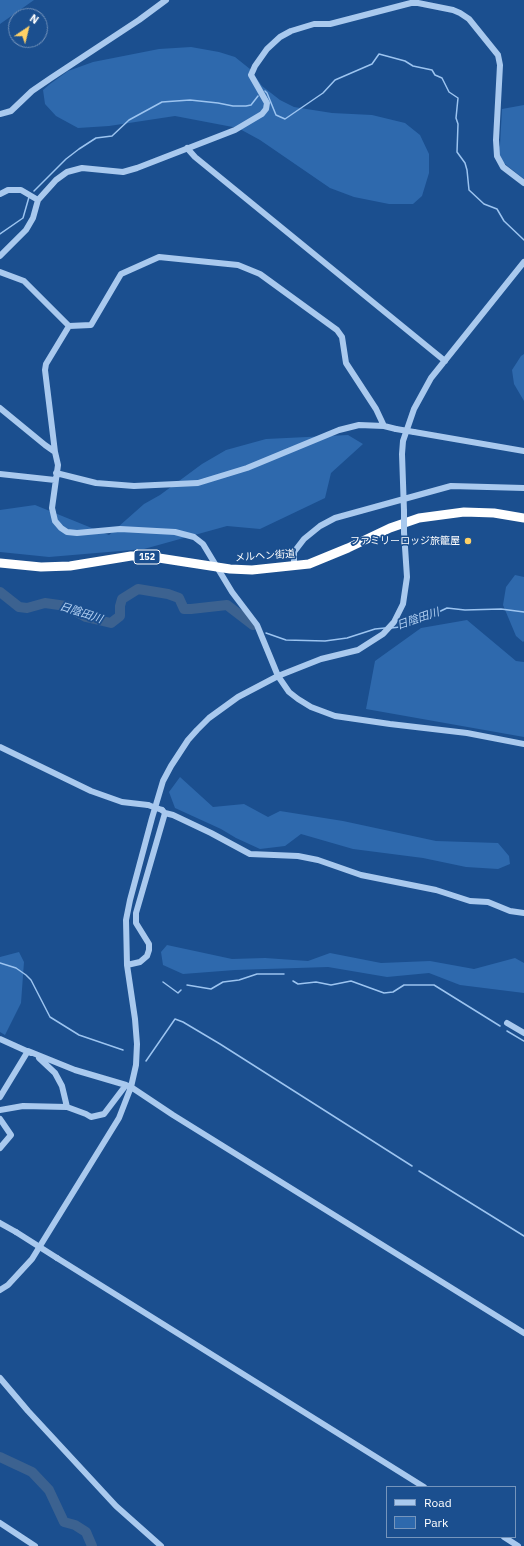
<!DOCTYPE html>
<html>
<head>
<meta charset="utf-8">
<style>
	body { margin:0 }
	#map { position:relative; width:524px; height:1546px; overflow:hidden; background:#1b4f8f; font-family:"IBM Plex Sans",sans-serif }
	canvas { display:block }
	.legend { position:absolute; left:386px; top:1486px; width:130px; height:52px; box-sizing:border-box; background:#1b4f8f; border:1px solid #7695bc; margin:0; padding:5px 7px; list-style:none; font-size:12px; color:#fff }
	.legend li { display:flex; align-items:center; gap:8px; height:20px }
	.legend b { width:20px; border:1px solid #7695bc }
	.north { position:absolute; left:8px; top:8px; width:40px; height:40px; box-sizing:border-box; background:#1b4f8f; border:1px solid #7695bc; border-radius:50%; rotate:35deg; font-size:11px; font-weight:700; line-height:16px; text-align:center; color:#fff }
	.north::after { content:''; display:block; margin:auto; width:14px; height:18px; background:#ffd166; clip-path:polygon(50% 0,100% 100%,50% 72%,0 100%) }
</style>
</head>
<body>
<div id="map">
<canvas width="524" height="1546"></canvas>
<ul class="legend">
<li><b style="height:5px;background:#a9c9ee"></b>Road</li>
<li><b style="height:11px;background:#2e69ad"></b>Park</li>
</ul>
<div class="north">N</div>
</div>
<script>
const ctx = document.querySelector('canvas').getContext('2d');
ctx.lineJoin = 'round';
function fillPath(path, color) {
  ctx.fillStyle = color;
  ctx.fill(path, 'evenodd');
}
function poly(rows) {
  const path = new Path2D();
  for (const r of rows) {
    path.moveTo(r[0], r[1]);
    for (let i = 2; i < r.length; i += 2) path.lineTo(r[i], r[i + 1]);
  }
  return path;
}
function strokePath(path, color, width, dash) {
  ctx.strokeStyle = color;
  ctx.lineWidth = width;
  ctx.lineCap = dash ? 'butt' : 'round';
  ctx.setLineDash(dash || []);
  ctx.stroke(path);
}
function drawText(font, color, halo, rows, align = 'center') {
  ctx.font = font + ' "IBM Plex Sans","Noto Sans JP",sans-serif';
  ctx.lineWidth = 3.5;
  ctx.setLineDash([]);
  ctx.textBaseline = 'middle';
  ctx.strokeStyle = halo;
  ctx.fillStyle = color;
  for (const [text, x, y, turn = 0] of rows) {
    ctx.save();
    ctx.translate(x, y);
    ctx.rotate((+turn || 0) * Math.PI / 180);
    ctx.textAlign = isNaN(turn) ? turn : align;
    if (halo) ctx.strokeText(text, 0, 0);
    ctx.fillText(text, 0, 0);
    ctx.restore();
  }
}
const green = poly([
	[0,0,34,0,0,24],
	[191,47,219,52,235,57,250,69,262,86,280,100,294,107,332,113,372,115,405,123,420,135,429,154,429,173,422,196,413,204,389,204,354,197,330,188,260,140,238,128,175,116,109,126,78,128,56,116,45,104,43,90,50,84,68,71,93,62,159,49],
	[524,105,524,179,495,156,500,145,502,109],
	[524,354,524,401,514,384,512,370,521,356],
	[348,435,363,444,331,473,325,498,260,529,227,526,144,549,49,557,0,552,0,510,35,505,109,535,144,504,160,495,202,464,226,450,266,439],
	[515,575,524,577,524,641,523,642,516,636,503,605,506,587],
	[467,620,516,661,524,662,524,737,366,709,375,661,421,628],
	[180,777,213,807,244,804,268,817,280,811,343,821,436,841,498,843,509,856,510,864,498,869,466,867,423,858,353,849,301,834,285,846,260,849,236,838,221,829,175,808,169,792],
	[167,945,232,959,265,958,308,961,330,953,381,963,430,961,474,969,515,958,524,963,524,993,460,985,429,973,387,977,328,967,235,970,183,974,163,965,161,952],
	[19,952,24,962,21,1003,5,1035,0,1032,0,957]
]);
const stream = poly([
	[265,91,267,93,276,115,285,119,323,93,335,80,372,64,379,54,405,61,413,66,432,70,435,75,442,78,449,92,458,98,456,118,458,124,457,152,465,163,467,170,469,190,484,204,497,209,504,221,524,240],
	[34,191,66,159,79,149,96,138,112,136,129,120,162,102,190,100,218,103,233,106,246,106,251,105,258,96],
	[0,234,23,218,29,197],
	[391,628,400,627,408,620,428,617,447,608,465,610,501,609,524,612],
	[266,633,286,640,325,641,347,638,375,629,385,628],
	[0,963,16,968,26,975,31,980,50,1017,79,1035,123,1050],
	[293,981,298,984,316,982,331,985,351,981,384,993,393,992,404,985,434,985,500,1026],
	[163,982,178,993,181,990],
	[187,985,211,989,223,982,239,980,257,974,284,974],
	[507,1031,524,1041],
	[146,1061,175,1019,183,1022,220,1044,412,1166],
	[419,1171,524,1236]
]);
const river = poly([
	[0,592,19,607,27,608,45,603,66,606,86,617,111,623,120,616,120,606,122,599,138,589,168,594,179,598,184,609,191,609,227,605,253,625],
	[0,1457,32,1472,49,1490,64,1522,75,1525,86,1532,92,1546]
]);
const minor = poly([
	[0,114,11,111,32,91,51,78,139,20,166,0],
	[187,148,195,157,445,361],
	[0,194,8,190,21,190,38,200],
	[0,256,26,230,33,218,38,200,56,180,67,172,82,168,123,172,137,168,235,130,262,114,266,109,267,103,251,75,255,66,267,49,280,37,291,31,314,24,330,24,411,3,418,3,453,10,460,13,469,19,498,55,500,65,496,140,497,156,503,167,524,183],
	[0,272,24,281,69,326,46,364,45,370,55,452],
	[69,326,91,325,121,274,159,257,238,265,260,274,337,330,342,337,346,363,376,409,384,426],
	[0,408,45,445,55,452,58,465,52,508,55,521,61,528,67,532,77,533,120,529,175,532,194,537,203,544,232,592,257,625,278,676,289,692,298,699,311,707,335,716,390,724,467,733,524,744],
	[414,432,524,451],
	[56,473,96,483,134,486,198,483,247,468,339,430,359,425,384,426,396,429],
	[0,474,55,480],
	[404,511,402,454,403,441,414,409,431,378,524,262],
	[294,565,294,552,304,539,320,526,335,518,451,486,524,488],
	[0,747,91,791,122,802,148,805],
	[162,810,165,813,173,815,211,833,250,854,298,856,318,860,361,875,436,890,470,901,488,902,510,911,524,913],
	[127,965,140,962,147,956,149,950,149,944,136,923,136,913,165,813],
	[507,1023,524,1033],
	[0,1039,31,1053],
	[39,1058,55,1073,62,1086,67,1107],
	[0,1097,28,1051,75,1070,126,1085],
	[0,1110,23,1106,67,1107,86,1114,91,1117,104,1114,126,1085,131,1087,173,1115,524,1333],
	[0,1119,11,1135,0,1148],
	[0,1223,16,1232],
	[57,1258,424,1487],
	[0,1290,8,1285,32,1259,119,1118,131,1087,136,1065,137,1044,135,1019,127,965,126,920,130,900,152,818,163,781,171,766,188,740,197,730,209,718,238,697,278,676,321,659,358,650,383,634,394,622,403,604,407,577,404,532],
	[0,1378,28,1411,116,1506,161,1546],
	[0,1523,35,1546],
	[504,1537,518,1546]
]);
const highway = poly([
	[0,563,41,567,70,566,131,556,146,556,230,569,252,570,309,564,348,548,390,528,419,518,464,512,494,513,524,518]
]);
const minorBridge = poly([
	[396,429,414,432],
	[404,511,404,532],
	[148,805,162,810],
	[16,1232,57,1258]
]);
const markers = [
	[468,541,4,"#ffd166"]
];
const shields = [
	[147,557,26]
];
const shieldNames = [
	["152",147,557]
];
const poiNames = [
	["ファミリーロッジ旅籠屋",460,541]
];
const streetNames = [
	["メルヘン街道",265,556,-4]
];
const waterNames = [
	["日陰田川",81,613,18],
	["日陰田川",418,619,-19]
];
fillPath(green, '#2e69ad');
strokePath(stream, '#9cc4f0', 1.5);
strokePath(river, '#3c6290', 10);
strokePath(minor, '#a9c9ee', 6);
strokePath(highway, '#fff', 9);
strokePath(minorBridge, '#a9c9ee', 6);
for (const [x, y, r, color] of markers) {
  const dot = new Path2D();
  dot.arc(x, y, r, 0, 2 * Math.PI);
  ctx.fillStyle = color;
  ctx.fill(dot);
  strokePath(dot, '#1b4f8f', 1.5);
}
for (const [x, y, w] of shields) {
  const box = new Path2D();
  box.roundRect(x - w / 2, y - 7, w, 14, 3);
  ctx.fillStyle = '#1b4f8f';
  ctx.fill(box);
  strokePath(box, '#fff', 1);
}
drawText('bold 9px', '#fff', null, shieldNames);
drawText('10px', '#fff', '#1b4f8f', poiNames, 'right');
drawText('10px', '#fff', '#1b4f8f', streetNames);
drawText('italic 11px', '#b5d3f5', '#1b4f8f', waterNames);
</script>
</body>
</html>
